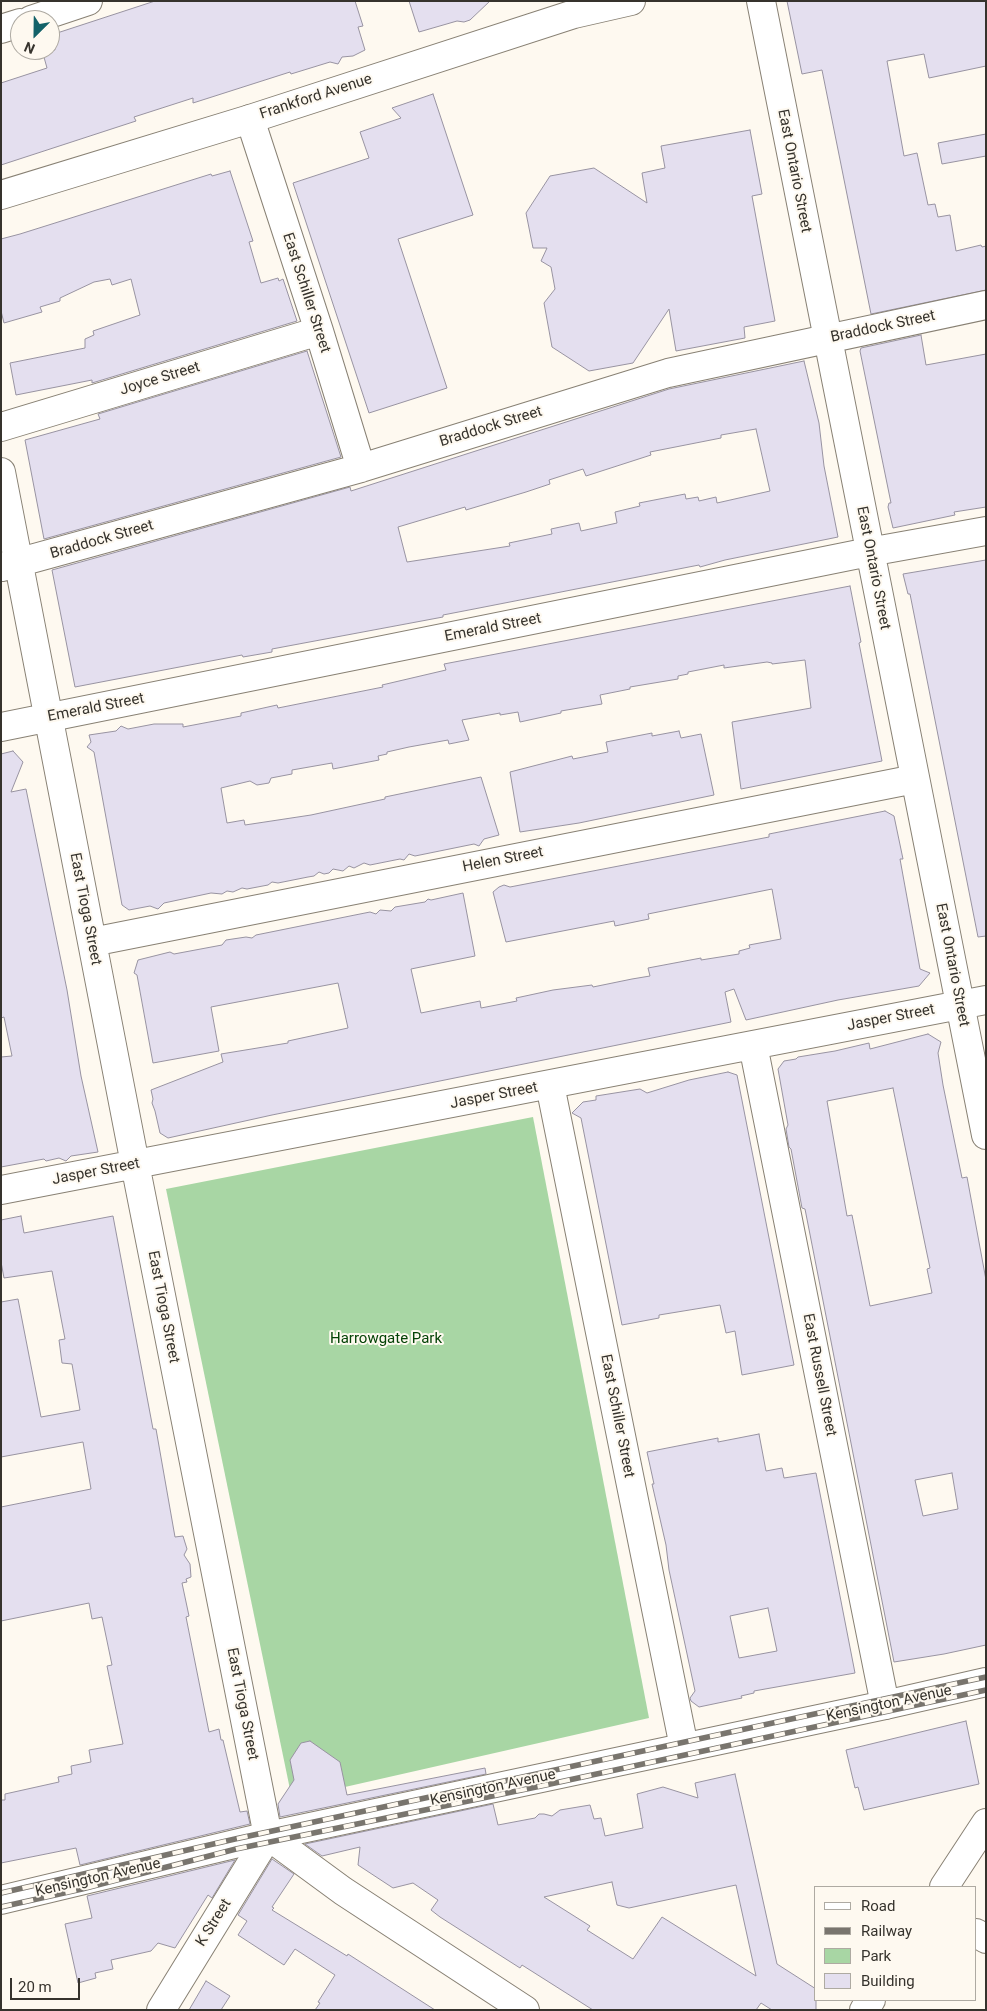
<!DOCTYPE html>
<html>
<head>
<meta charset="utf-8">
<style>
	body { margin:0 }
	#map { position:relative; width:987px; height:2011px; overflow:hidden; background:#fef9f0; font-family:Roboto,sans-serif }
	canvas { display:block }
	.frame { position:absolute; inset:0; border:2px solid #36332d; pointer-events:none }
	.legend { position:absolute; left:814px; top:1886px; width:162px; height:115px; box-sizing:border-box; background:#fef9f0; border:1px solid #aeaaa2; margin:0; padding:6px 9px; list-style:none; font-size:15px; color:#36332d }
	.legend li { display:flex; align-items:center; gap:10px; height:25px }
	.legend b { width:25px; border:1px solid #aeaaa2 }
	.north { position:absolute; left:10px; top:10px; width:50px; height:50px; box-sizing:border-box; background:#fef9f0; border:1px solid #aeaaa2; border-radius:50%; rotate:203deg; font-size:14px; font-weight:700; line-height:20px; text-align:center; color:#36332d }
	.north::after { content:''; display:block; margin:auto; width:18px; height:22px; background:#136269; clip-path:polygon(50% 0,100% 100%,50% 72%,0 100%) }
	.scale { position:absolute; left:10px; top:1978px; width:70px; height:22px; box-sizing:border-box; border:2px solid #36332d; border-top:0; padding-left:6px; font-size:15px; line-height:18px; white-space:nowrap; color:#36332d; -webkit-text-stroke:4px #fef9f0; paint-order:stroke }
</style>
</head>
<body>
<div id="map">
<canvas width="987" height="2011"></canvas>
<div class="frame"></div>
<ul class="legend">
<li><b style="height:6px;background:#fff"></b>Road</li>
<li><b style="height:6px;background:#79756e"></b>Railway</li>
<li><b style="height:14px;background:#a8d6a4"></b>Park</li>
<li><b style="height:14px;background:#e4dfef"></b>Building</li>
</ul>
<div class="north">N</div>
<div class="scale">20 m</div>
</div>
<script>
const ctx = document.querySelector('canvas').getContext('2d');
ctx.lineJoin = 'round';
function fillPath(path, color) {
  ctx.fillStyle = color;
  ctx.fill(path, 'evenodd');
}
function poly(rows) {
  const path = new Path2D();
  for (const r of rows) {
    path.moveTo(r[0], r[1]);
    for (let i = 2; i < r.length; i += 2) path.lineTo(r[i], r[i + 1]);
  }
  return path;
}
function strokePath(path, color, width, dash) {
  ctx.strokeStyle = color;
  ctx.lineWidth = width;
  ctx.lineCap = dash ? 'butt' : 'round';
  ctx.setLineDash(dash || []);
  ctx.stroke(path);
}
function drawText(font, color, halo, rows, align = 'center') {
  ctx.font = font + ' Roboto,sans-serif';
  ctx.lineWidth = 4;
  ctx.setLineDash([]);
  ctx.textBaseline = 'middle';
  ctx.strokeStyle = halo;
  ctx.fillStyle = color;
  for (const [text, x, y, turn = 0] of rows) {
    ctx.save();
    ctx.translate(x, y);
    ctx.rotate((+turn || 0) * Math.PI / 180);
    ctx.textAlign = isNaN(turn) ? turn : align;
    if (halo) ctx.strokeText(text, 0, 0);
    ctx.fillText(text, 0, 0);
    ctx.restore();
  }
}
const green = poly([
	[533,1117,649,1718,292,1799,166,1189]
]);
const building = poly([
	[155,1,355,1,363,26,358,27,365,50,353,56,342,57,338,64,330,62,291,74,290,72,193,103,193,98,134,117,136,121,1,165,1,83,47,68,42,50,55,50,51,35,155,1],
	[409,1,490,1,470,20,464,22,457,21,419,32,409,1],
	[787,1,986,1,986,66,929,78,924,54,887,61,904,156,917,153,928,205,935,204,938,217,950,215,956,251,981,245,982,247,986,246,986,290,871,314,822,70,802,74,787,1],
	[433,94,473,215,398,239,447,388,369,413,293,183,369,158,360,132,401,118,392,108,433,94],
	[750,130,762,194,752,196,775,321,744,327,745,338,676,351,669,309,633,363,589,371,552,347,544,303,555,289,551,267,541,261,547,248,533,248,526,213,550,176,594,168,647,203,642,173,665,168,661,146,750,130],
	[986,134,986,156,942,164,938,143,986,134],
	[230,171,253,241,249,242,261,283,278,278,279,281,283,279,297,321,92,383,92,380,16,395,10,363,85,348,85,339,94,335,93,331,140,315,131,279,112,285,110,279,94,282,60,298,60,301,40,307,42,312,4,323,1,311,1,239,20,234,211,174,212,176,230,171],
	[921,335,926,365,986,354,986,507,954,512,955,515,893,528,888,507,889,503,891,503,860,351,861,348,921,335],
	[307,351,341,457,44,539,25,440,100,419,98,414,307,351],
	[804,361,819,423,824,466,838,537,725,560,700,567,699,565,653,574,474,609,443,615,443,617,272,649,272,652,243,657,242,655,75,687,52,570,350,487,351,491,669,389,804,361],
	[756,429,770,491,717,503,716,497,699,501,698,497,686,499,685,494,639,503,640,506,615,512,617,523,581,531,579,523,551,529,552,534,509,543,510,546,407,562,398,527,465,507,466,510,526,492,550,484,549,480,583,469,586,476,651,455,650,452,721,438,721,435,756,429],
	[986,560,986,936,978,937,910,594,908,594,903,574,986,560],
	[850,586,861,642,859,643,882,761,741,789,732,722,811,708,805,660,772,664,772,663,767,662,724,668,724,665,688,672,688,674,678,676,678,679,630,687,630,689,600,695,602,704,561,711,561,713,520,722,518,712,500,715,500,713,462,720,469,740,449,744,448,740,409,747,387,752,387,754,378,756,379,760,333,769,332,763,292,770,292,774,271,778,269,783,257,785,250,781,221,788,227,823,244,820,245,825,311,815,385,799,385,797,481,777,499,835,484,839,479,846,474,844,415,856,409,854,404,860,400,859,370,865,364,863,354,868,349,866,343,871,333,869,329,873,324,874,319,872,314,876,308,877,278,883,272,882,268,885,247,889,242,888,233,892,227,891,222,894,211,893,164,903,158,909,150,906,129,910,122,905,94,752,87,747,91,742,89,735,116,731,121,726,128,729,154,724,183,724,183,727,241,716,241,713,277,705,278,708,383,687,382,685,446,670,444,664,850,586],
	[679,731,681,738,701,734,714,795,579,823,520,832,510,772,572,756,573,759,608,752,606,742,652,733,652,736,679,731],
	[13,751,23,762,11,792,26,789,67,990,81,1076,98,1152,71,1156,66,1161,59,1158,46,1161,44,1159,1,1167,1,1057,12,1056,4,1017,1,1018,1,754,13,751],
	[885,811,894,816,903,859,900,859,920,969,930,973,919,986,838,1000,746,1020,734,989,725,992,731,1022,272,1115,168,1138,160,1133,155,1111,152,1103,153,1099,151,1090,223,1062,221,1054,288,1043,288,1041,348,1028,338,983,211,1007,219,1051,153,1063,137,975,134,973,138,960,170,952,174,954,222,945,226,940,246,937,252,938,256,935,355,915,370,912,376,914,380,910,391,911,395,907,425,902,428,899,431,900,463,893,475,956,411,969,421,1013,480,1001,481,1008,517,1001,516,998,553,990,592,985,593,987,632,979,650,976,648,968,701,958,701,960,739,954,739,951,750,948,749,945,781,939,772,889,648,914,649,919,615,926,614,921,506,942,493,892,499,887,504,885,510,887,769,837,769,834,885,811],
	[928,1034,941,1042,938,1053,943,1085,962,1178,967,1177,986,1280,986,1645,944,1654,894,1662,805,1209,802,1208,791,1149,789,1147,786,1129,788,1125,778,1069,784,1061,796,1059,798,1057,835,1051,869,1043,870,1049,928,1034],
	[893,1088,926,1249,930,1268,927,1269,932,1293,870,1306,852,1215,847,1216,827,1101,893,1088],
	[952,1473,958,1509,923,1516,915,1480,952,1473],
	[728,1072,737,1075,794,1365,742,1375,735,1331,726,1333,720,1305,659,1315,659,1318,622,1325,581,1118,572,1113,583,1102,596,1100,596,1096,640,1089,647,1093,689,1080,728,1072],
	[21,1216,24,1233,113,1216,153,1429,156,1429,175,1537,183,1536,187,1549,184,1555,190,1564,191,1577,186,1579,187,1582,182,1583,189,1616,186,1617,209,1732,219,1729,221,1740,223,1740,240,1812,247,1811,250,1824,80,1865,76,1848,1,1863,1,1800,5,1800,5,1794,59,1782,58,1777,72,1774,71,1766,91,1762,89,1750,123,1744,107,1666,112,1665,102,1617,92,1619,89,1603,1,1621,1,1507,91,1489,83,1442,1,1457,1,1302,18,1299,41,1417,80,1410,72,1364,62,1363,59,1340,65,1339,52,1271,4,1278,1,1262,1,1220,21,1216],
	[759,1434,766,1471,782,1468,784,1478,816,1473,855,1673,754,1691,754,1693,741,1696,742,1698,699,1707,691,1701,690,1698,695,1691,669,1570,666,1545,652,1484,654,1484,647,1452,718,1438,718,1442,759,1434],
	[768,1608,777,1651,739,1658,730,1616,768,1608],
	[966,1721,979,1784,864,1810,858,1787,855,1788,846,1750,966,1721],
	[310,1741,340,1762,347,1795,485,1768,486,1774,280,1817,278,1804,294,1780,290,1760,301,1743,310,1741],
	[735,1774,777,1964,816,1989,816,2010,772,2010,761,2003,756,2010,593,2010,522,1965,520,1968,440,1917,431,1910,438,1900,413,1883,393,1888,358,1865,360,1847,322,1856,305,1844,493,1804,498,1825,535,1818,539,1814,544,1814,552,1816,560,1810,590,1805,594,1819,601,1818,605,1836,643,1828,637,1794,663,1787,698,1798,695,1783,735,1774],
	[612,1882,617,1905,629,1908,736,1885,756,1976,662,1917,633,1959,587,1930,590,1926,544,1897,612,1882],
	[272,1859,294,1874,272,1907,274,1908,272,1910,347,1956,348,1954,435,2010,315,2010,320,2003,318,2002,335,1975,295,1949,284,1965,238,1935,247,1921,238,1915,272,1859],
	[235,1860,212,1898,208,1895,175,1948,158,1943,151,1951,111,1960,113,1969,95,1973,96,1978,78,1983,65,1924,92,1918,87,1896,235,1860],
	[206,1981,230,1996,221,2010,189,2010,206,1981]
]);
const minor = poly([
	[761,1,986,1135],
	[31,20,88,1],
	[1,29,20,23],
	[250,119,319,331,361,468],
	[1,427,319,331],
	[1,472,135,1164,268,1836,343,1891,525,2010],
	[2,567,361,468,668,373,986,305],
	[1,727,869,552,986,531],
	[92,942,915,779],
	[753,1045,885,1705],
	[550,1085,684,1747],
	[1,1190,986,1000],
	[944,1887,986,1823],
	[976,1933,986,1939],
	[161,2010,268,1836],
	[864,2010,871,2000]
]);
const tertiary = poly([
	[1,1900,268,1836,885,1705,986,1682]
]);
const secondary = poly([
	[1,195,250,119,574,14,631,1]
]);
const rail = poly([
	[1,1893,235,1839,986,1677],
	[1,1907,82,1889,236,1849,541,1786,986,1690]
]);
const streetNames = [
	["Frankford Avenue",316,97,-18],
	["East Ontario Street",794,171,79],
	["East Schiller Street",306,293,72],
	["Braddock Street",883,327,-12],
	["Joyce Street",160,379,-17],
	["Braddock Street",491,427,-17],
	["Braddock Street",102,540,-16],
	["East Ontario Street",873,568,79],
	["Emerald Street",493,628,-11],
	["Emerald Street",96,708,-11],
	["Helen Street",503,860,-11],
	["East Tioga Street",85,909,79],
	["East Ontario Street",952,965,79],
	["Jasper Street",891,1018,-11],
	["Jasper Street",494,1096,-11],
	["Jasper Street",96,1172,-11],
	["East Tioga Street",163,1307,79],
	["East Russell Street",819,1375,79],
	["East Schiller Street",617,1416,79],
	["East Tioga Street",242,1704,79],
	["Kensington Avenue",889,1704,-12],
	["Kensington Avenue",493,1788,-12],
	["Kensington Avenue",98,1878,-13],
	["K Street",214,1923,-58]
];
const parkNames = [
	["Harrowgate Park",386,1339]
];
fillPath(green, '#a8d6a4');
fillPath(building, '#e4dfef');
strokePath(building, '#9893a1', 1);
strokePath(minor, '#888174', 30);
strokePath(tertiary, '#888174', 30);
strokePath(secondary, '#888174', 30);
strokePath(minor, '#fff', 28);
strokePath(tertiary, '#fff', 28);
strokePath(secondary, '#fff', 28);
strokePath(rail, '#79756e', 5.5);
strokePath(rail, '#fef9f0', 4, [11]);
drawText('15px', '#36332d', '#fef9f0', streetNames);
drawText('15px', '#044306', '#fef9f0', parkNames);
</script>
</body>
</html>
